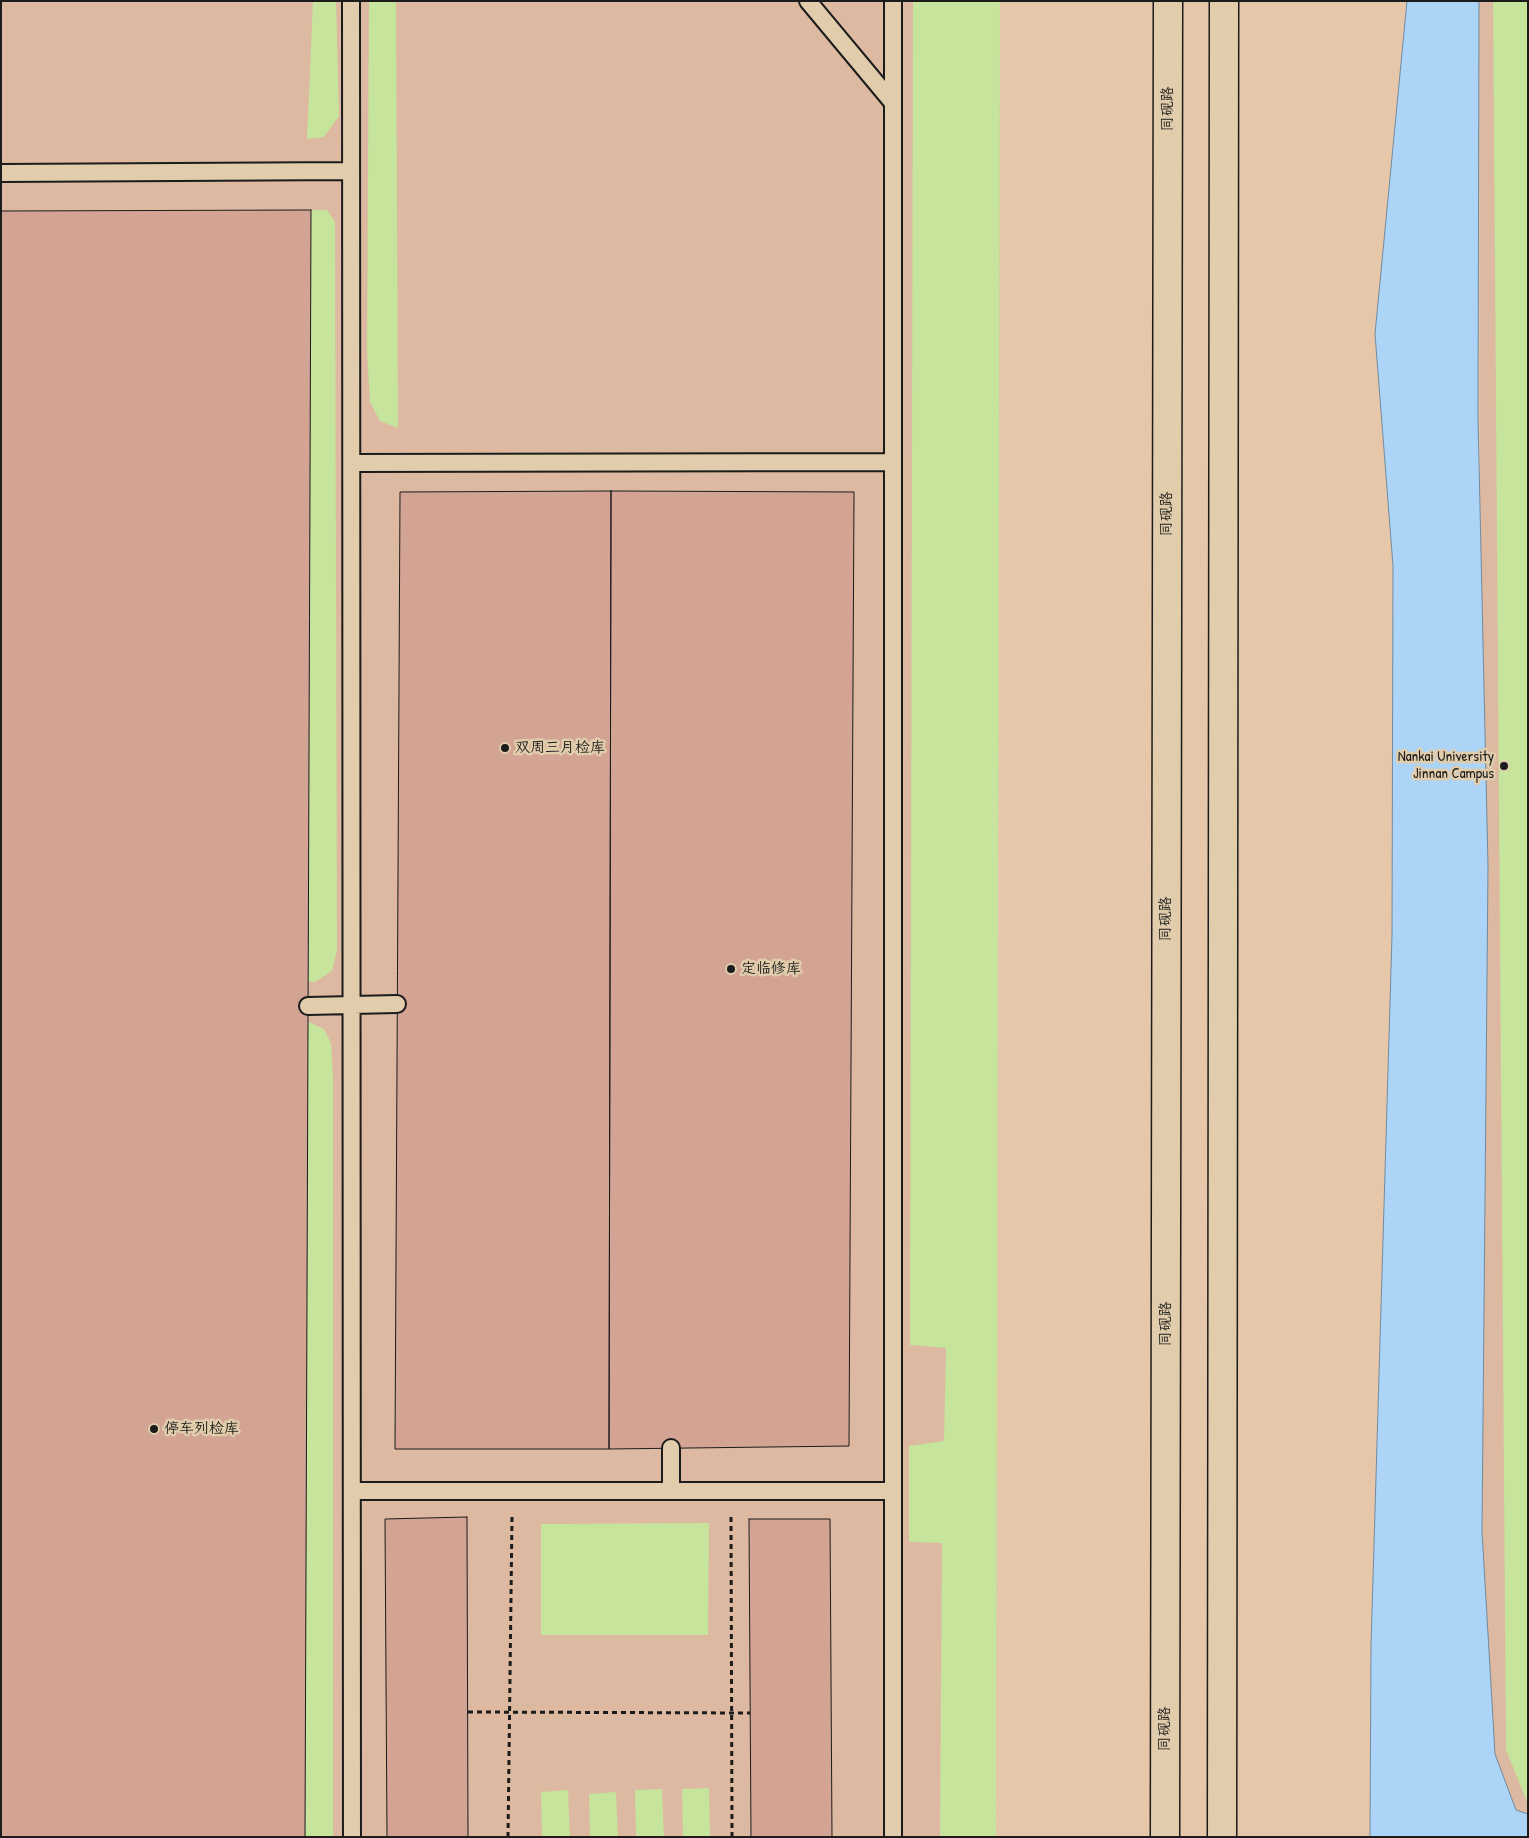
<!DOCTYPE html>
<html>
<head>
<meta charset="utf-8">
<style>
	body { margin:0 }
	#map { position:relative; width:1529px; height:1838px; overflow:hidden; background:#e6c7aa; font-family:"Patrick Hand",sans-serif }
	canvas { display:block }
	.frame { position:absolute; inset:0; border:2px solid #1c1c1c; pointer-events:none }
</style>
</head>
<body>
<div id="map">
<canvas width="1529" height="1838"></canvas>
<div class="frame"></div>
</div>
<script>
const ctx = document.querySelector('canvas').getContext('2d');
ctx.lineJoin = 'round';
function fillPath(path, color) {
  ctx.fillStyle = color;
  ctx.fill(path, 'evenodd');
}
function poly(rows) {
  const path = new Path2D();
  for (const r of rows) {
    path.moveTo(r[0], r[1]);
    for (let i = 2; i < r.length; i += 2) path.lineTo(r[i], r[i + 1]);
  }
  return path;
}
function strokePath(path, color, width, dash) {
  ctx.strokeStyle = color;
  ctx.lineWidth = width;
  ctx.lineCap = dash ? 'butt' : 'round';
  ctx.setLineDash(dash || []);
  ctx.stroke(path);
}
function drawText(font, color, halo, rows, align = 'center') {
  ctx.font = font + ' "Patrick Hand","LXGW WenKai TC",sans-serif';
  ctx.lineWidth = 5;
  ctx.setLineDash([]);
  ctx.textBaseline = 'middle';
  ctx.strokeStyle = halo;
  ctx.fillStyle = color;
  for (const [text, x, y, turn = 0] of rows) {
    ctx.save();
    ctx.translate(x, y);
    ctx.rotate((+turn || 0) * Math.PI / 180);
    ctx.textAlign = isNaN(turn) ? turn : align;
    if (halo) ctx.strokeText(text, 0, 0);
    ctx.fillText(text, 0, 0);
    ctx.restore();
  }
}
const built = poly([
	[1,1,1000,1,996,1837,1,1837],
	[1479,1,1528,1,1528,1837,1476,1837,1482,1531]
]);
const green = poly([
	[313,1,336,1,339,116,324,137,307,139],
	[369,1,396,1,398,428,380,421,370,402,367,352],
	[913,1,1000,1,996,1837,940,1837,942,1543,909,1542,909,1446,944,1441,946,1348,910,1345],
	[1493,1,1528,1,1528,1804,1506,1750],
	[311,210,327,210,335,222,337,950,332,971,315,982,308,982],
	[308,1022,324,1029,331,1043,333,1078,333,1837,305,1837],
	[709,1523,708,1635,541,1635,541,1524],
	[709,1788,710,1837,683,1837,682,1789],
	[662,1789,664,1837,636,1837,635,1790],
	[568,1790,570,1837,542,1837,541,1792],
	[616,1792,618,1837,590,1837,589,1794]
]);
const water = poly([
	[1407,1,1479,1,1478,418,1488,866,1482,1531,1495,1754,1516,1810,1528,1814,1528,1837,1370,1837,1371,1646,1392,935,1393,566,1375,334,1407,1]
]);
const building = poly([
	[311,210,305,1837,1,1837,1,211,311,210],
	[611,491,609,1449,395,1449,400,492,611,491],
	[611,491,854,492,849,1446,609,1449,611,491],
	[467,1517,468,1837,387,1837,385,1519,467,1517],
	[749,1519,830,1519,832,1837,751,1837,749,1519]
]);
const path = poly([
	[731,1517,732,1837],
	[468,1712,750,1713],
	[508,1837,512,1517]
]);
const service = poly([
	[351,1,352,1837],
	[808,1,893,103],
	[893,1,893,1837],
	[1,173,351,171],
	[352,463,893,462],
	[308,1006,397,1004],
	[352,1491,893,1491],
	[671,1491,671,1448]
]);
const primary = poly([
	[1165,1837,1168,1],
	[1222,1837,1224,1]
]);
const markers = [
	[505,748,5,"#1c1c1c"],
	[1504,766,5,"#1c1c1c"],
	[731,969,5,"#1c1c1c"],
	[154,1429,5,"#1c1c1c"]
];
const streetNames = [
	["同砚路",1168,109,-90],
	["同砚路",1167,514,-90],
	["同砚路",1166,919,-90],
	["同砚路",1166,1324,-90],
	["同砚路",1165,1729,-90]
];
const poiNames = [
	["双周三月检库",515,748],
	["Nankai University",1494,757,"right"],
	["Jinnan Campus",1494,774,"right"],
	["定临修库",741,969],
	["停车列检库",164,1429]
];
fillPath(built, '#dcb9a0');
fillPath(green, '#c6e49c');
fillPath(water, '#acd4f7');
strokePath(water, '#728a9f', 1);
fillPath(building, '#d3a394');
strokePath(building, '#1c1c1c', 1);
strokePath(service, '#1c1c1c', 20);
strokePath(primary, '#1c1c1c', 31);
strokePath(path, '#1c1c1c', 3, [5, 4]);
strokePath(service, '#e1cdac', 16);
strokePath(primary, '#e1cdac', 28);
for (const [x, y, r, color] of markers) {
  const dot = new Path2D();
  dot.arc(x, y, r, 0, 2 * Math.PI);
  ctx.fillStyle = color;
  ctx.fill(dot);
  strokePath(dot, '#e1cdac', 2);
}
drawText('15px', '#1c1c1c', '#e1cdac', streetNames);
drawText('15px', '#1c1c1c', '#e1cdac', poiNames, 'left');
</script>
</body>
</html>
